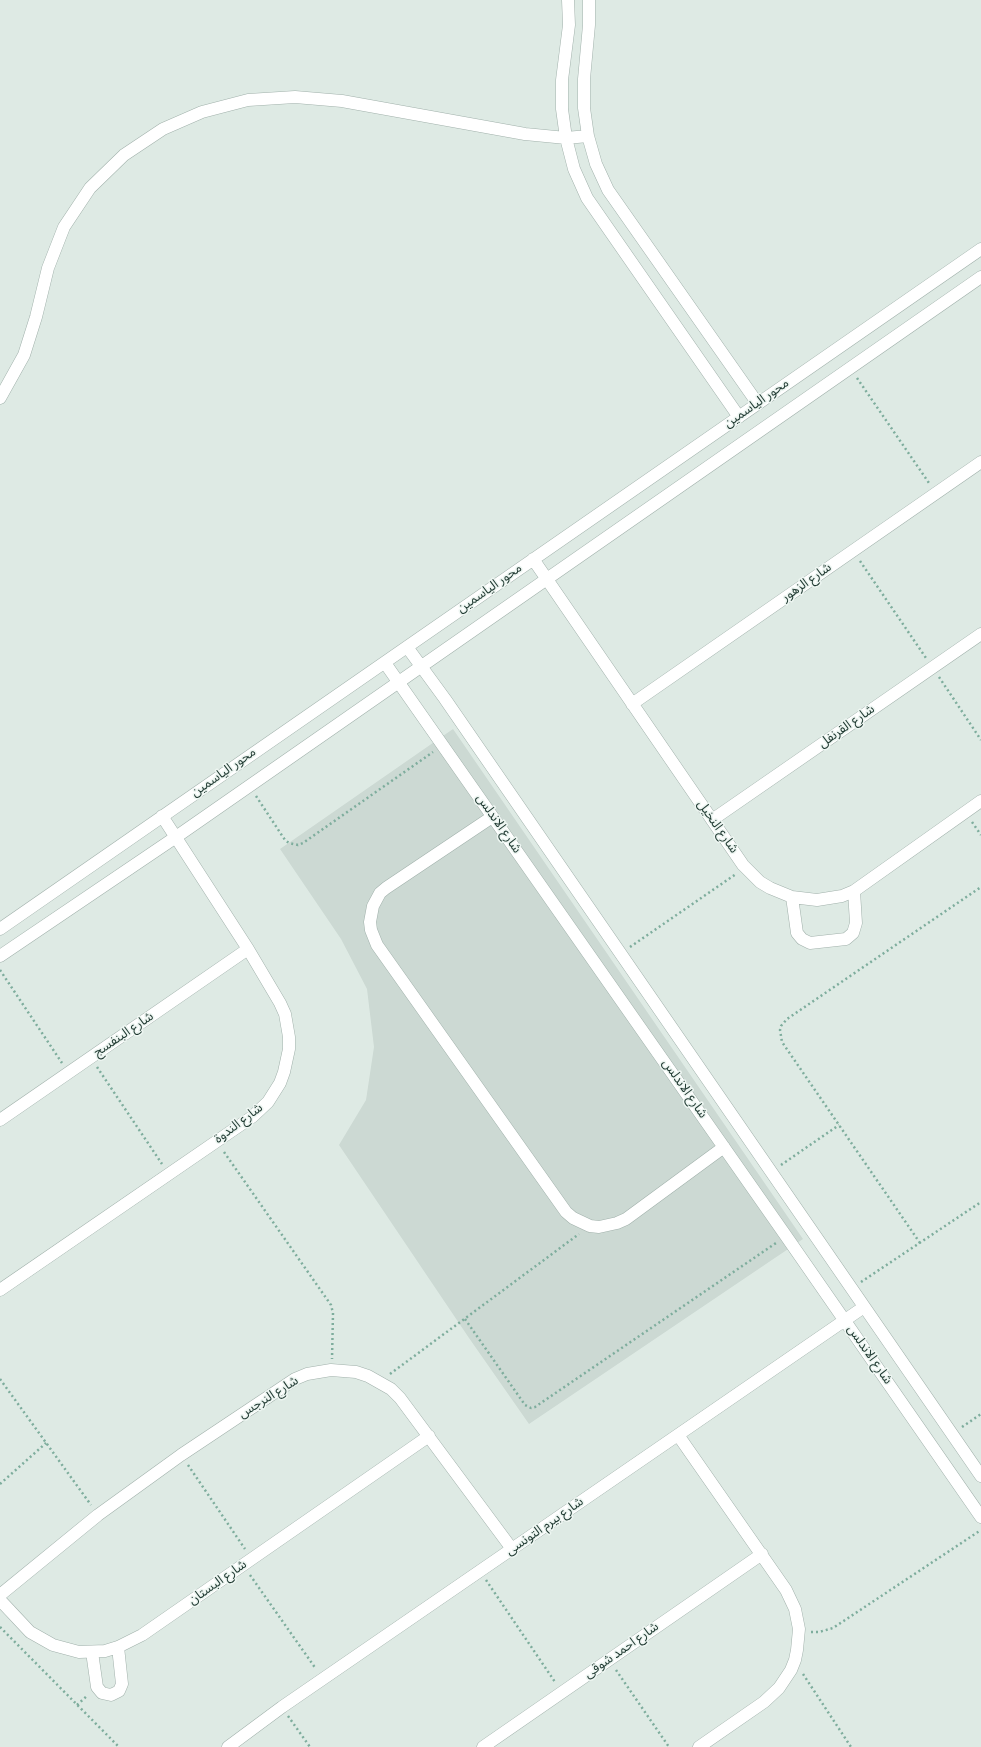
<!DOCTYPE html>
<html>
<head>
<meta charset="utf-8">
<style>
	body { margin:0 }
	canvas { display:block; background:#deeae4 }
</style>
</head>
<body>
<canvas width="981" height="1747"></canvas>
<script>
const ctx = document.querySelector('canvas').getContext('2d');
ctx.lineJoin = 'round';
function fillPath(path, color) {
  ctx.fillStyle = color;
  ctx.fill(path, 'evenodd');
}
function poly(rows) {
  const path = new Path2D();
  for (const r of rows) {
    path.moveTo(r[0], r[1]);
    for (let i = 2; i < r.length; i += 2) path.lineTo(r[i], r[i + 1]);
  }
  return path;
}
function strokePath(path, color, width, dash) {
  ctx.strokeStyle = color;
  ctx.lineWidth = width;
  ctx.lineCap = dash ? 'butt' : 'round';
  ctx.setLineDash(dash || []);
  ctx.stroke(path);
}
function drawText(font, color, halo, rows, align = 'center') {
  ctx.font = font + ' "Source Sans 3","Noto Sans Arabic",sans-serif';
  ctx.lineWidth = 3;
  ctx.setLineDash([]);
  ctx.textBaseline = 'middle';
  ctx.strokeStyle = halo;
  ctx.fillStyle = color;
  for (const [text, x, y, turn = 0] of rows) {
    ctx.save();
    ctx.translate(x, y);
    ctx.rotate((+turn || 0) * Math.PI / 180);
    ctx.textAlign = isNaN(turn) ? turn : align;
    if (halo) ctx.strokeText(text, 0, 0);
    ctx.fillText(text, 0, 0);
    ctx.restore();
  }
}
const built = poly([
	[453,729,803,1239,529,1424,469,1338,339,1145,366,1100,374,1047,367,989,341,939,280,849]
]);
const path = poly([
	[857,378,929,483],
	[860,561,926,658],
	[939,677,981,740],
	[256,796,285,840,289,843,298,845,303,843,433,752],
	[972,822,981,835],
	[630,947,736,874],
	[0,970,62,1063],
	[97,1067,162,1164],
	[224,1152,331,1305,333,1313,332,1359],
	[781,1165,839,1125],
	[920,1243,782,1042,780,1030,781,1026,787,1019,981,887],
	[861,1282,981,1202],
	[465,1319,525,1405,531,1408,535,1407,776,1243],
	[390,1374,579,1234],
	[0,1379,91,1505],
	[962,1427,981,1414],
	[188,1465,245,1549],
	[0,1484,46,1443],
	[250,1575,316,1669],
	[486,1580,555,1682],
	[0,1627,119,1747],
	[811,1632,819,1632,833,1628,981,1530],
	[616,1670,669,1747],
	[803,1674,851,1747],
	[77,1705,88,1695],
	[288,1716,310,1747]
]);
const minor = poly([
	[568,0,569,25,562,80,562,109,566,138,574,169,587,198,605,224,739,417],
	[589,0,589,25,584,79,584,108,588,136,596,164,608,190,758,404],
	[0,398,24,355,36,317,48,268,64,227,90,188,124,155,163,129,202,112,248,100,295,97,342,101,525,134,566,138,588,136],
	[533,559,743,865,760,882,770,888,792,897,817,900,842,896,854,891,981,801],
	[407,647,445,699,981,1476],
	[385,663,786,1236,981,1517],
	[632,704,981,462],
	[492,817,386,888,380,893,373,906,370,922,371,930,377,945,566,1212,573,1218,590,1226,599,1227,617,1223,626,1219,724,1147],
	[712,820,981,634],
	[792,897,797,933,802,939,810,943,846,939,853,933,856,923,854,891],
	[0,929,981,249],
	[0,956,176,837,981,277],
	[0,1120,248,949],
	[0,1290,252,1117,268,1102,280,1083,284,1072,289,1049,289,1037,285,1014,280,1003,248,949,162,816],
	[678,1435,786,1590,795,1609,799,1629,797,1650,795,1660,791,1670,779,1688,764,1702,699,1747],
	[0,1595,98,1515,181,1455,295,1379,307,1374,331,1370,356,1372,368,1376,391,1389,400,1398,512,1549],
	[0,1600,30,1632,53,1645,79,1652,105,1651,118,1647,142,1635,429,1436],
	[92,1652,97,1687,102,1693,111,1695,119,1691,122,1684,118,1647],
	[228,1747,282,1707,864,1307],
	[483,1747,762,1554]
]);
const streetNames = [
	["محور الياسمين",757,404,-35],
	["شارع الزهور",807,583,-35],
	["محور الياسمين",490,589,-35],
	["شارع القرنفل",847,727,-35],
	["محور الياسمين",224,773,-35],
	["شارع الاندلس",498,824,55],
	["شارع النخيل",717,827,55],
	["شارع البنفسج",124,1035,-34],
	["شارع الاندلس",684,1089,55],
	["شارع الندوة",239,1124,-37],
	["شارع الاندلس",869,1355,55],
	["شارع النرجس",269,1398,-32],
	["شارع بيرم التونسى",545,1527,-35],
	["شارع البستان",218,1583,-35],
	["شارع احمد شوقى",622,1651,-35]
];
fillPath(built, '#ccd9d3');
strokePath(minor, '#a1b1ab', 13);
strokePath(path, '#7ead9d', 2.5, [2, 3]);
strokePath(minor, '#fff', 12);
drawText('13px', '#1f3931', '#eef6f2', streetNames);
</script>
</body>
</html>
